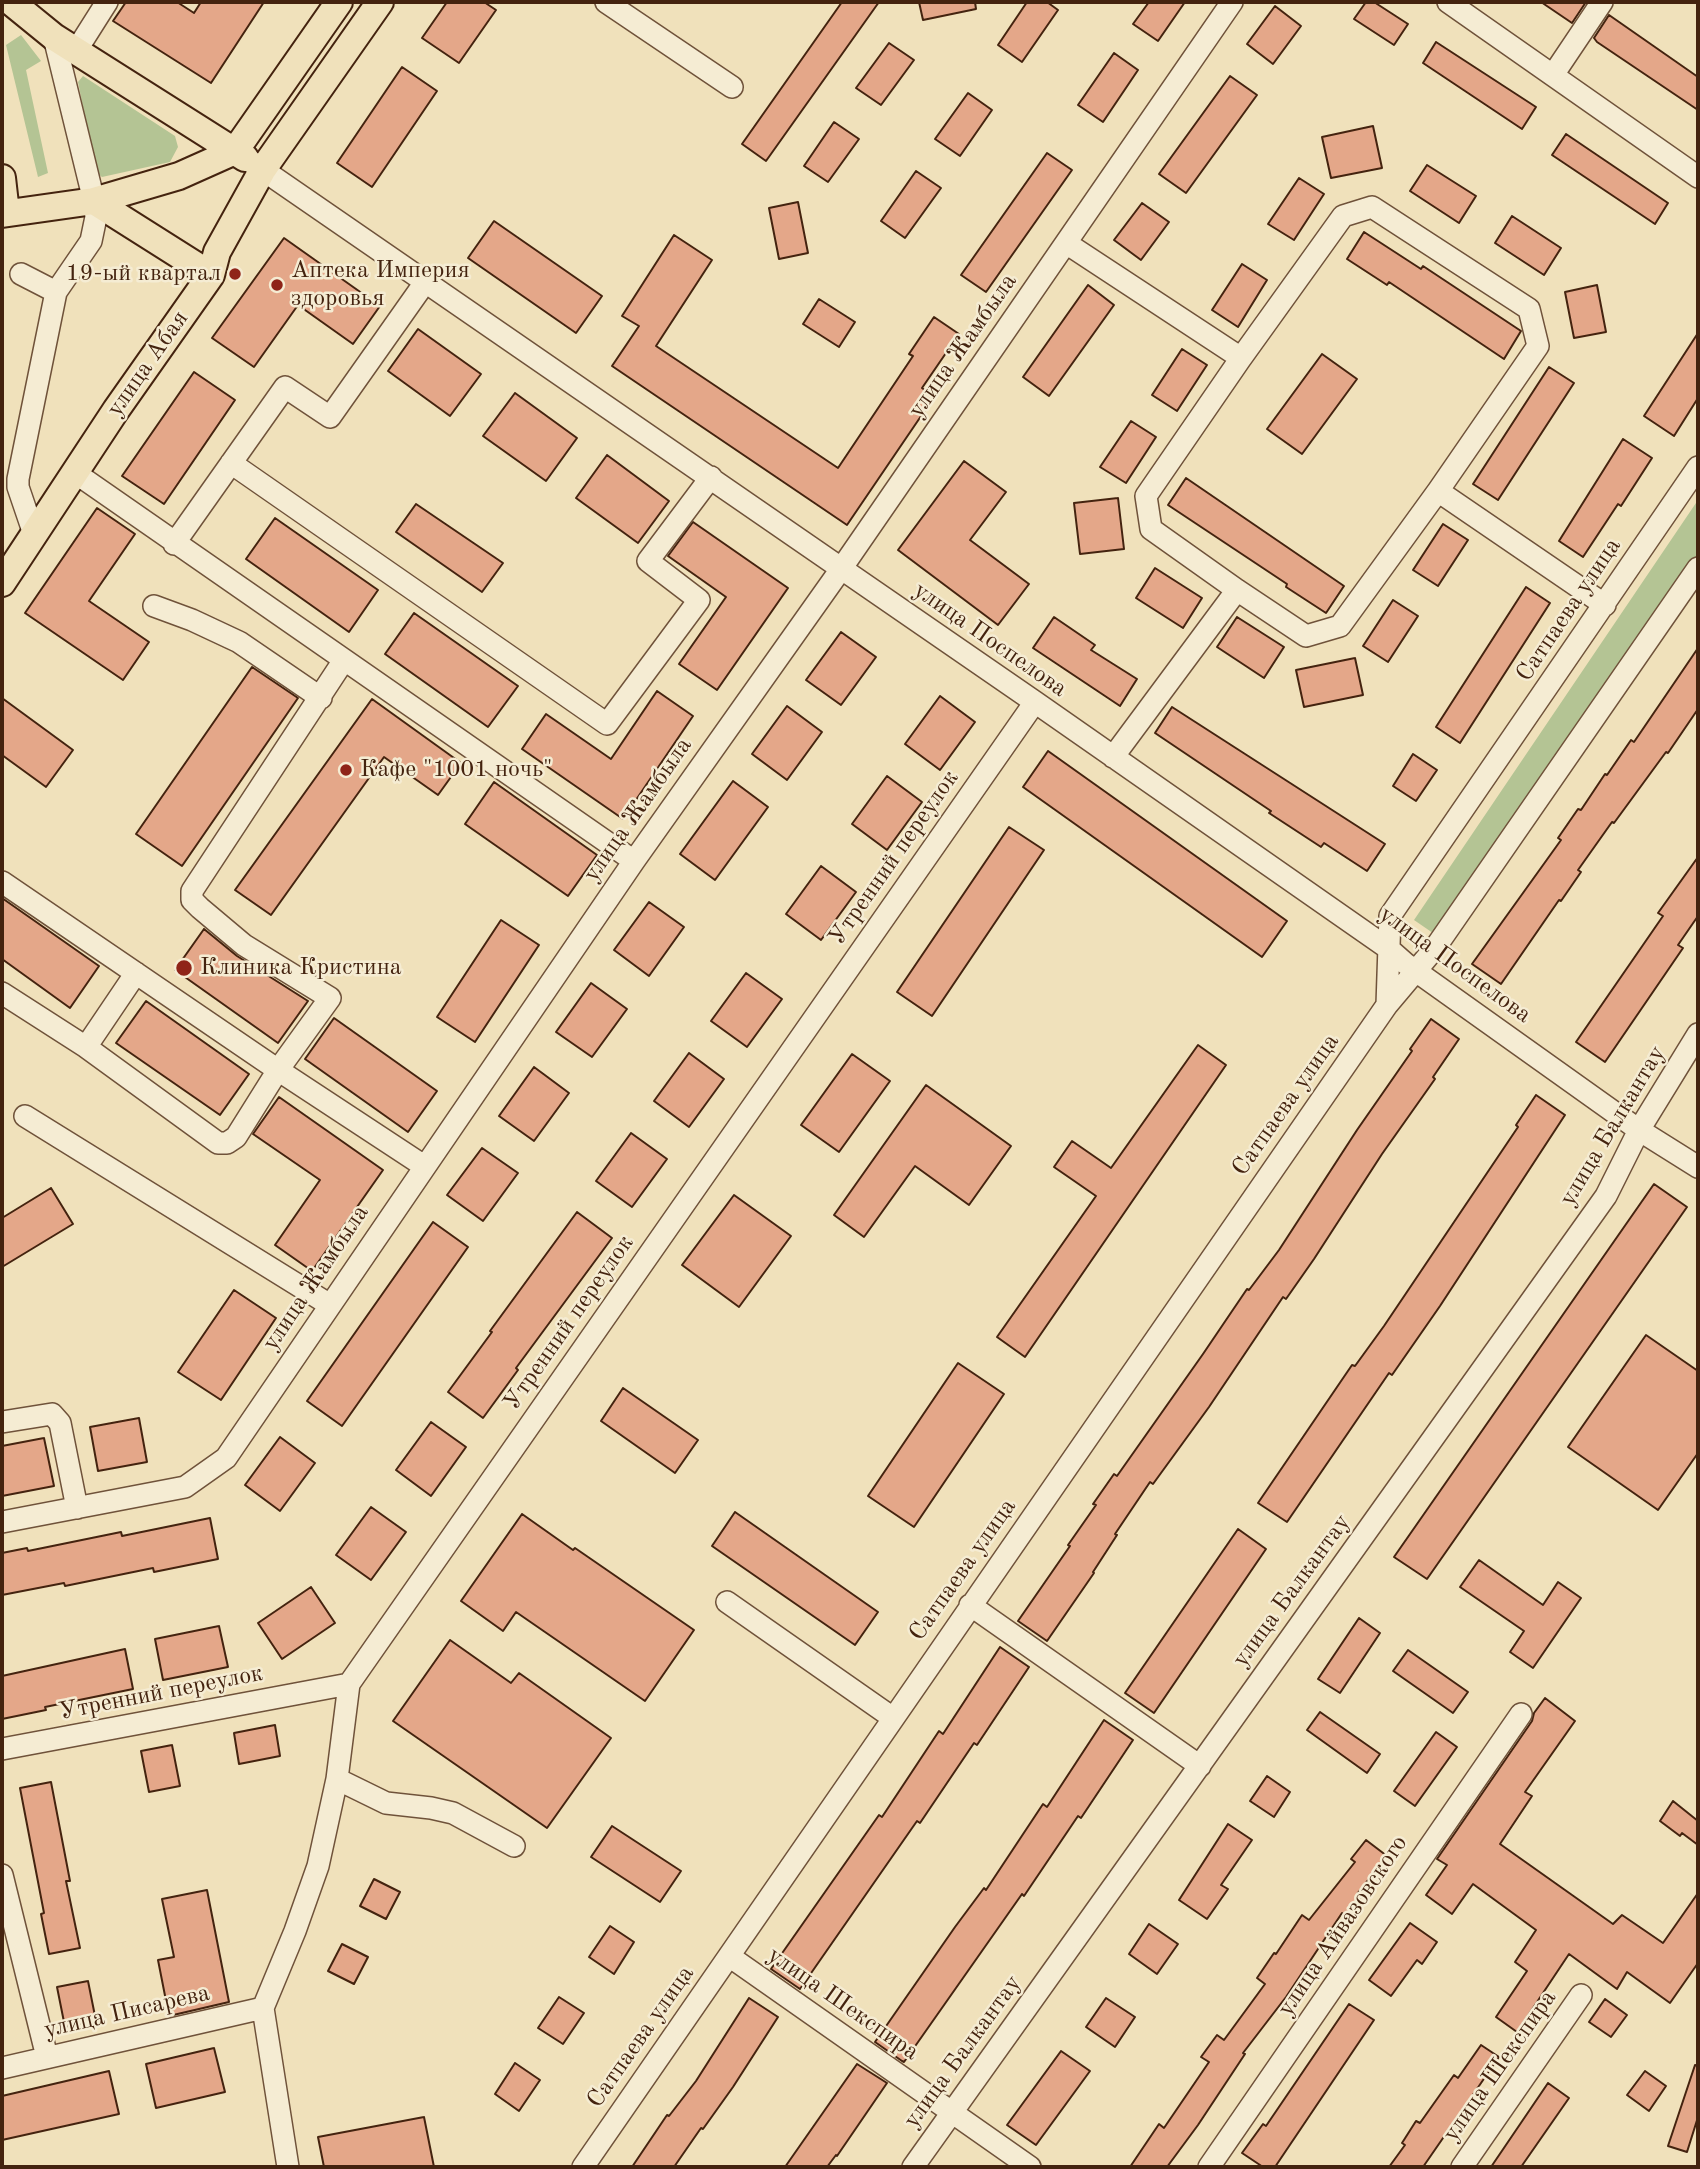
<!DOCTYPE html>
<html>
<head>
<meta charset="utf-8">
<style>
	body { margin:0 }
	#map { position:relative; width:1700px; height:2169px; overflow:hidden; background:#f0e1bb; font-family:"Old Standard TT",serif }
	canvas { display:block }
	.frame { position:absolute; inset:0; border:4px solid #44230f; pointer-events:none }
</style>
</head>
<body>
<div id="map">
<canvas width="1700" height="2169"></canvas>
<div class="frame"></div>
</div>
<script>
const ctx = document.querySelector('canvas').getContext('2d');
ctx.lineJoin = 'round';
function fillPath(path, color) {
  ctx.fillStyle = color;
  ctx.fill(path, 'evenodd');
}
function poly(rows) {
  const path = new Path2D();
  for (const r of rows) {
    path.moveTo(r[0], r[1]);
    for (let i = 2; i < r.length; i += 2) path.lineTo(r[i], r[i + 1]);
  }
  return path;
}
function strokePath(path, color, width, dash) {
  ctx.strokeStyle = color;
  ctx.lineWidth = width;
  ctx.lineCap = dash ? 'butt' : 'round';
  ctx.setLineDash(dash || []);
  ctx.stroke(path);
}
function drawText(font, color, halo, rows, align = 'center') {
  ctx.font = font + ' "Old Standard TT",serif';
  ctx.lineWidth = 5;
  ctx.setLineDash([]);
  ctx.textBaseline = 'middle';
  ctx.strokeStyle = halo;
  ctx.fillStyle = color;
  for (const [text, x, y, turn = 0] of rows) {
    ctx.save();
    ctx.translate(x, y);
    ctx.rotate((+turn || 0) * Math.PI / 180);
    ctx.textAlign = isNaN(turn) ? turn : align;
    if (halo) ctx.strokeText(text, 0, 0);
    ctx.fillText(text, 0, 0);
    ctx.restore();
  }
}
const green = poly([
	[21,35,41,61,26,70,48,173,38,177,6,45],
	[83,76,175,136,178,147,170,162,102,177,96,172,78,82],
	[1698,500,1698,569,1446,942,1414,920]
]);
const building = poly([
	[126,2,177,2,194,13,201,2,264,2,211,83,113,21,126,2],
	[447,2,484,2,496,10,459,63,422,38,447,2],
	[842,2,879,2,766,161,742,144,842,2],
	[919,2,975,2,976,9,923,20,919,2],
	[1027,2,1047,2,1058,10,1022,62,998,45,1027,2],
	[1149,2,1185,2,1158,41,1133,24,1149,2],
	[1366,2,1374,2,1408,24,1394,45,1354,19,1366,2],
	[1541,2,1586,2,1572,23,1541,2],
	[1275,6,1301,26,1273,64,1247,44,1275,6],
	[1609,15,1698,77,1698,110,1597,42,1594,38,1609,15],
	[1436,42,1536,107,1522,129,1423,63,1436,42],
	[889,43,914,60,881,105,856,88,889,43],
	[1114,53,1138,70,1103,122,1078,105,1114,53],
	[402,67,437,91,372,187,337,163,402,67],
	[1230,76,1257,95,1186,193,1159,174,1230,76],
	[968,93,992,110,960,156,935,139,968,93],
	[834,122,859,139,828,182,804,166,834,122],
	[1373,126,1382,168,1331,178,1322,137,1373,126],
	[1566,134,1668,203,1655,224,1552,155,1566,134],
	[1047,153,1072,170,986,292,961,275,1047,153],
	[1427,165,1476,196,1459,223,1410,191,1427,165],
	[916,171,941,188,905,238,881,221,916,171],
	[1299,178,1324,194,1294,240,1268,224,1299,178],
	[798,202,808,253,779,259,769,208,798,202],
	[1142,203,1169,222,1141,260,1114,240,1142,203],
	[1512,216,1561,248,1544,275,1495,243,1512,216],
	[494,221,602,296,576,333,468,258,494,221],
	[1364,232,1421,269,1423,266,1521,331,1504,359,1389,282,1387,285,1347,259,1364,232],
	[674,235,712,260,656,346,838,468,913,356,909,354,934,317,959,334,922,388,934,397,847,525,612,366,639,326,622,316,674,235],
	[284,238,380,306,353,344,298,305,254,367,212,338,284,238],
	[1242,264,1267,280,1238,327,1212,310,1242,264],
	[1088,285,1114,305,1049,396,1023,377,1088,285],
	[1597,285,1606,332,1574,338,1565,292,1597,285],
	[819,299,855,322,839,347,803,324,819,299],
	[418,329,481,374,450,416,388,371,418,329],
	[1698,333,1698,398,1674,436,1644,416,1698,333],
	[1182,349,1207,365,1177,411,1152,395,1182,349],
	[1322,354,1357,379,1302,454,1267,429,1322,354],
	[1549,367,1574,383,1498,500,1473,484,1549,367],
	[194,372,235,400,164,504,122,476,194,372],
	[515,393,577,438,546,481,483,436,515,393],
	[1131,421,1156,437,1126,483,1100,467,1131,421],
	[1623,439,1652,458,1621,506,1618,504,1583,557,1559,541,1623,439],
	[607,455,669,501,638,543,576,498,607,455],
	[964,461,1006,492,970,540,1029,584,998,625,898,550,964,461],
	[1186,478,1344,586,1326,613,1286,587,1287,584,1168,505,1186,478],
	[1118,498,1124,549,1080,554,1074,503,1118,498],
	[416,504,503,563,482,592,396,532,416,504],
	[97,508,135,534,89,601,149,642,123,680,25,613,97,508],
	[275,518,378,590,349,632,246,559,275,518],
	[693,522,788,588,717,690,679,664,726,597,668,556,693,522],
	[1443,524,1468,540,1438,586,1413,570,1443,524],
	[1155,568,1202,598,1183,628,1136,598,1155,568],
	[1526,587,1550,603,1460,743,1436,727,1526,587],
	[1393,600,1418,616,1388,662,1363,646,1393,600],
	[414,613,518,686,488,727,385,654,414,613],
	[1054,617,1095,645,1091,650,1137,679,1120,706,1033,648,1054,617],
	[1237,617,1284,647,1264,678,1217,647,1237,617],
	[841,632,876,657,841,705,806,680,841,632],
	[1698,648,1698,709,1668,753,1666,752,1614,823,1612,822,1578,870,1581,872,1561,901,1559,900,1501,984,1472,964,1561,840,1558,838,1578,809,1581,810,1605,774,1607,775,1631,740,1634,742,1698,648],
	[1355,658,1363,695,1304,707,1296,670,1355,658],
	[252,667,298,698,182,866,136,834,252,667],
	[657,691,693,716,623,819,522,749,546,714,611,759,657,691],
	[940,696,975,722,940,770,905,744,940,696],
	[2,698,73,750,46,787,2,755,2,698],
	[372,699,461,763,438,795,384,757,271,915,235,890,372,699],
	[787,706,822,732,787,780,752,754,787,706],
	[1172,707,1385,844,1367,871,1324,843,1321,847,1269,813,1271,811,1155,733,1172,707],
	[1048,751,1287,921,1262,957,1023,787,1048,751],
	[1413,754,1437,770,1416,801,1393,786,1413,754],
	[887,776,922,802,887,850,852,824,887,776],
	[733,781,768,807,715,880,680,854,733,781],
	[494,782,597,855,568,896,465,824,494,782],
	[1009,827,1044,850,932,1016,897,992,1009,827],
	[1698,857,1698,916,1678,945,1683,948,1605,1062,1576,1042,1663,916,1658,913,1698,857],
	[821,866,856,892,821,940,786,914,821,866],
	[2,898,99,966,70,1008,2,959,2,898],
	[649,902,684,927,649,976,614,950,649,902],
	[501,920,539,945,475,1042,437,1017,501,920],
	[204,929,237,956,308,1001,278,1043,175,970,204,929],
	[746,973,782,999,747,1047,711,1021,746,973],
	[591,983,627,1009,592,1057,556,1032,591,983],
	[146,1001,249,1074,220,1115,116,1043,146,1001],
	[334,1018,437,1091,408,1132,305,1059,334,1018],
	[1431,1019,1459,1039,1433,1077,1435,1079,1382,1154,1314,1259,1286,1299,1283,1297,1209,1407,1153,1484,1150,1482,1115,1534,1117,1535,1093,1572,1094,1573,1047,1641,1018,1621,1070,1546,1068,1545,1096,1505,1093,1504,1114,1474,1117,1476,1203,1354,1247,1289,1249,1290,1279,1250,1357,1130,1412,1051,1410,1049,1431,1019],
	[1198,1045,1226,1065,1025,1357,997,1337,1096,1196,1054,1167,1072,1141,1111,1168,1198,1045],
	[689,1053,724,1079,689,1127,654,1101,689,1053],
	[852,1054,890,1081,839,1152,801,1125,852,1054],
	[534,1067,569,1093,534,1141,499,1116,534,1067],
	[926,1085,1011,1146,969,1205,915,1166,864,1237,834,1215,926,1085],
	[1536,1095,1565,1115,1440,1306,1392,1375,1389,1373,1287,1522,1258,1503,1352,1365,1355,1366,1384,1326,1518,1127,1516,1125,1536,1095],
	[279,1097,383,1170,312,1271,275,1245,320,1180,253,1134,279,1097],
	[631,1133,667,1159,632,1207,596,1181,631,1133],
	[482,1148,518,1173,483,1221,447,1195,482,1148],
	[1654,1184,1687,1207,1427,1579,1394,1557,1654,1184],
	[51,1188,73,1224,2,1267,2,1218,51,1188],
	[734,1195,791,1236,739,1307,682,1265,734,1195],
	[577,1212,612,1238,516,1368,518,1370,483,1418,448,1392,492,1332,490,1331,577,1212],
	[433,1222,468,1247,342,1426,307,1401,433,1222],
	[234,1290,276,1318,221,1400,178,1372,234,1290],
	[1646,1335,1698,1371,1698,1453,1658,1510,1568,1447,1646,1335],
	[958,1363,1004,1394,914,1527,868,1496,958,1363],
	[623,1388,698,1440,675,1473,601,1421,623,1388],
	[139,1418,147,1462,98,1471,90,1427,139,1418],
	[431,1422,466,1447,431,1496,396,1470,431,1422],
	[280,1437,315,1463,280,1511,245,1485,280,1437],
	[44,1438,54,1486,2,1496,2,1446,44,1438],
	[371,1507,406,1532,371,1580,336,1555,371,1507],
	[735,1512,878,1612,855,1645,712,1546,735,1512],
	[522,1514,573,1550,575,1548,694,1630,645,1701,516,1612,503,1631,461,1601,522,1514],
	[210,1518,218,1559,154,1572,153,1568,65,1586,64,1583,2,1595,2,1553,27,1548,28,1551,121,1532,122,1536,210,1518],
	[1238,1529,1266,1549,1154,1713,1125,1693,1238,1529],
	[1479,1560,1543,1605,1558,1582,1581,1598,1533,1668,1510,1652,1524,1631,1460,1587,1479,1560],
	[311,1587,335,1623,282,1659,258,1623,311,1587],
	[1359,1618,1380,1633,1340,1693,1318,1679,1359,1618],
	[219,1626,228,1667,163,1680,155,1639,219,1626],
	[450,1640,511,1683,519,1673,611,1738,547,1828,393,1721,450,1640],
	[1000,1647,1029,1667,977,1745,974,1743,920,1823,917,1821,800,1989,771,1969,879,1815,882,1817,939,1731,943,1734,1000,1647],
	[125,1649,133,1689,45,1707,46,1710,2,1719,2,1676,125,1649],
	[1408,1650,1468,1692,1453,1713,1393,1671,1408,1650],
	[1545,1698,1575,1721,1525,1792,1532,1796,1500,1844,1613,1924,1622,1915,1663,1943,1698,1893,1698,1963,1670,2003,1627,1972,1617,1989,1569,1954,1517,2032,1496,2017,1527,1971,1515,1962,1536,1930,1473,1884,1452,1914,1426,1895,1447,1865,1437,1859,1532,1721,1534,1713,1545,1698],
	[1320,1712,1380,1754,1367,1773,1307,1730,1320,1712],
	[1104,1720,1133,1740,1081,1818,1078,1816,1024,1896,1022,1894,904,2062,902,2061,875,2042,955,1927,984,1888,986,1890,1043,1804,1047,1807,1104,1720],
	[275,1725,280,1756,239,1764,234,1733,275,1725],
	[1436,1732,1457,1747,1415,1806,1394,1791,1436,1732],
	[172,1745,180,1786,149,1792,141,1751,172,1745],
	[1267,1776,1290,1792,1274,1817,1250,1801,1267,1776],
	[51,1782,70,1881,66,1881,80,1948,49,1954,41,1914,44,1913,20,1788,51,1782],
	[1673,1801,1698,1821,1698,1845,1682,1833,1680,1836,1660,1821,1673,1801],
	[1228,1824,1252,1840,1221,1885,1228,1889,1207,1919,1179,1900,1228,1824],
	[612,1826,681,1871,660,1902,591,1857,612,1826],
	[1366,1840,1387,1856,1357,1894,1361,1897,1346,1916,1342,1913,1286,1997,1243,2053,1245,2054,1198,2125,1167,2167,1130,2167,1159,2124,1164,2128,1209,2062,1201,2057,1217,2035,1224,2040,1265,1984,1257,1978,1274,1953,1276,1954,1302,1915,1309,1920,1355,1862,1351,1859,1366,1840],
	[374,1879,400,1892,386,1919,360,1906,374,1879],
	[207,1890,229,2002,169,2016,158,1960,174,1957,162,1899,207,1890],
	[1410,1923,1437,1942,1422,1964,1417,1960,1391,1996,1369,1980,1410,1923],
	[1149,1924,1178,1944,1157,1974,1129,1954,1149,1924],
	[610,1926,634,1942,614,1974,589,1957,610,1926],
	[342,1944,368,1957,354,1984,328,1971,342,1944],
	[88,1981,96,2021,65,2027,57,1987,88,1981],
	[559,1997,584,2013,563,2044,538,2028,559,1997],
	[749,1998,778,2017,733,2087,703,2129,701,2128,674,2167,632,2167,667,2115,669,2116,696,2081,749,1998],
	[1106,1998,1135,2017,1115,2047,1086,2027,1106,1998],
	[1605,1999,1627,2015,1611,2037,1589,2022,1605,1999],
	[1349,2004,1374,2020,1275,2167,1263,2167,1242,2153,1263,2124,1266,2126,1349,2004],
	[1481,2045,1499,2057,1423,2167,1389,2167,1405,2145,1402,2143,1416,2121,1420,2123,1454,2075,1458,2078,1481,2045],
	[214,2048,225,2092,156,2108,146,2064,214,2048],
	[1061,2051,1090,2071,1036,2145,1007,2125,1061,2051],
	[515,2063,540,2080,519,2111,495,2094,515,2063],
	[857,2064,887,2083,837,2156,836,2155,827,2167,785,2167,857,2064],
	[1695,2065,1698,2066,1698,2117,1687,2152,1668,2146,1695,2065],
	[109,2071,119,2114,2,2140,2,2096,109,2071],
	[1645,2071,1666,2086,1649,2111,1627,2095,1645,2071],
	[1548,2083,1569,2098,1521,2167,1491,2167,1548,2083],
	[424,2117,434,2167,324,2167,318,2137,424,2117]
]);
const minor = poly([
	[606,2,732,87],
	[1448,2,1698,177],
	[76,51,107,2],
	[1553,75,1602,2],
	[250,161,1035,702,1389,949,1406,964,1639,1130,1698,1167],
	[1066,243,1241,358,1146,496,1151,529,1237,590,1306,636,1340,626,1438,491,1605,605],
	[21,274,56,292],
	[1241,358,1343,216,1372,207,1529,309,1538,346,1438,491],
	[231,463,607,724,699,600,648,561,711,477],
	[74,472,634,861],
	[34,534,18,487,18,479,56,292,91,241,96,217,94,201,54,37],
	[174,544,285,387,330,417,426,281],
	[154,606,192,620,239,642,321,698],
	[1113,757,1237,590],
	[2,882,278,1070,424,1166],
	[136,973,86,1047,218,1143,227,1143,236,1137,278,1070,330,998,244,945,200,908,192,900,192,891,344,660],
	[2,993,86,1047],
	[1387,1005,1390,916,1698,467],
	[25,1116,330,1305],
	[2,1422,52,1414,60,1423,77,1508],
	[2,1522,185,1487,226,1458,634,861,841,569,1232,2],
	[727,1602,893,1718],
	[970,1605,1200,1766],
	[2,1749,349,1684,1035,702],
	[337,1779,386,1803,431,1808,453,1813,514,1846],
	[2,1875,47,2057],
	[729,1956,1030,2167],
	[2,2068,263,2008],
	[288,2167,263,2008,295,1931,318,1866,337,1779,349,1684],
	[583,2167,1387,1005,1435,948,1698,568],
	[913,2167,1606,1196,1639,1130,1698,1034],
	[1209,2167,1521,1714],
	[1462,2167,1581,1995]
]);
const major = poly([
	[11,2,54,37,245,158],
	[2,178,6,213],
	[94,201,211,275],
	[2,214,94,201,179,176,235,151,339,2],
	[2,583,116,410,211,275,217,252,263,169,380,2]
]);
const markers = [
	[235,274,7,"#8f2418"],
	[277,285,7,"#8f2418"],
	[346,770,7,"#8f2418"],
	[184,968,9,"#8f2418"]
];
const poiNames = [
	["Аптека Империя",291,271],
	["здоровья",291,299],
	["19-ый квартал",221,274,"right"],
	["Кафе \"1001 ночь\"",360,770],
	["Клиника Кристина",200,968]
];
const streetNames = [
	["улица Жамбыла",963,346,-55],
	["улица Абая",148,364,-55],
	["Сатпаева улица",1569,610,-56],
	["улица Поспелова",990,640,35],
	["улица Жамбыла",638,810,-55],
	["Утренний переулок",894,858,-55],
	["улица Поспелова",1455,965,36],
	["Сатпаева улица",1286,1105,-55],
	["улица Балкантау",1613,1126,-59],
	["улица Жамбыла",316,1278,-56],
	["Утренний переулок",569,1323,-55],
	["Сатпаева улица",963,1570,-55],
	["улица Балкантау",1292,1591,-54],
	["Утренний переулок",161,1693,-11],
	["улица Айвазовского",1343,1926,-56],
	["улица Шекспира",843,2004,35],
	["улица Писарева",127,2012,-13],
	["Сатпаева улица",641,2037,-55],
	["улица Балкантау",963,2052,-54],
	["улица Шекспира",1500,2066,-55]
];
fillPath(green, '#b4c494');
fillPath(building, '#e4a789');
strokePath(building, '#44230f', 2);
strokePath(minor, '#6f523a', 24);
strokePath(major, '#44230f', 30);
strokePath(minor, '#f5ecd3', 21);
strokePath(major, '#f0e1bb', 26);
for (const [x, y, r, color] of markers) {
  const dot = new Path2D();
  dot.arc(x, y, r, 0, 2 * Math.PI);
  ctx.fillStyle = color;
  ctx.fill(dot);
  strokePath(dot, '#f5ecd3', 2.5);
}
drawText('24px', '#44230f', '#f5ecd3', poiNames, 'left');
drawText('24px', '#44230f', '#f5ecd3', streetNames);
</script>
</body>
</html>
